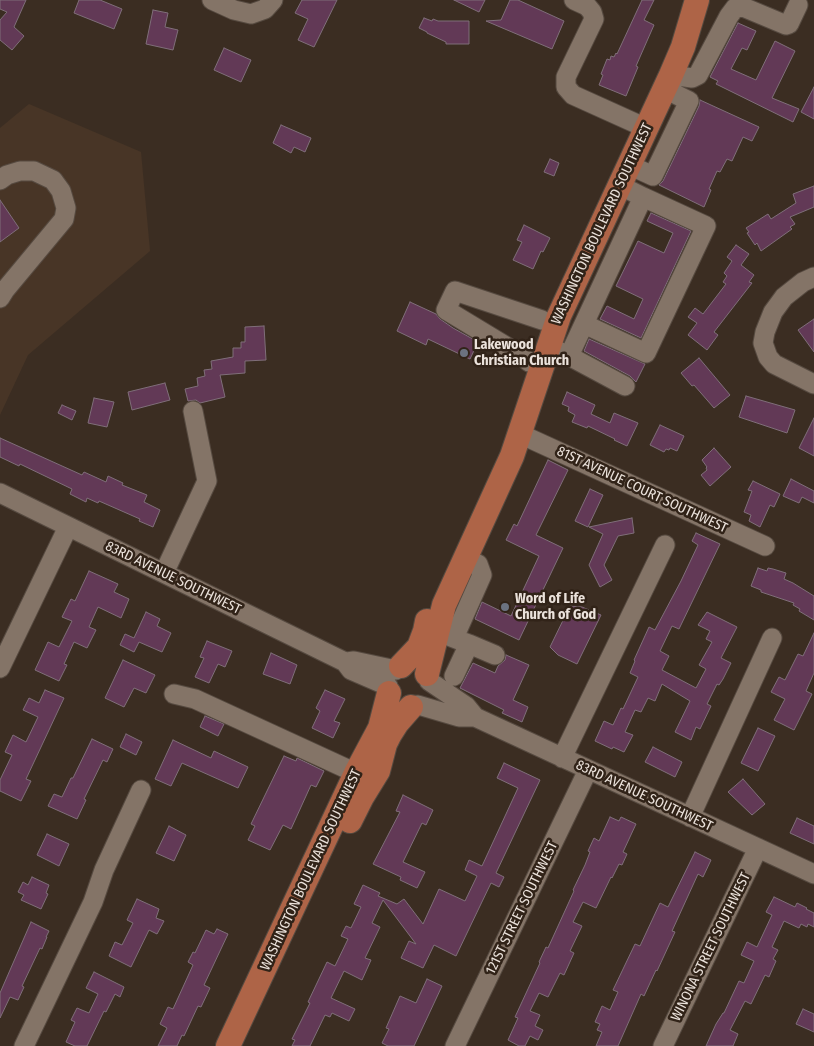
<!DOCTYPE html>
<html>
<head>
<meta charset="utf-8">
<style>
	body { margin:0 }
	canvas { display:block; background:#3b2d22 }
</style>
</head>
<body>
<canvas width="814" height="1046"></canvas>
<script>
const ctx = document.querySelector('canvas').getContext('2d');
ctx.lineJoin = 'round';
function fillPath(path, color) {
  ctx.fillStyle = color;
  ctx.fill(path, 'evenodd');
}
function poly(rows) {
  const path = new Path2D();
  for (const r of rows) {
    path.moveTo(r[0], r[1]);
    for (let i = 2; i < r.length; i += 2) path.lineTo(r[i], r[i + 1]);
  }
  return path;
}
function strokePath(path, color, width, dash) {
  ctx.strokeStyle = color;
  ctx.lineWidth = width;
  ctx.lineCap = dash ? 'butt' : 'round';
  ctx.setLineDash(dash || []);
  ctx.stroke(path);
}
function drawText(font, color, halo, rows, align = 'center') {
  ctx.font = font + ' "Fira Sans Condensed",sans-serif';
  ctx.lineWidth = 5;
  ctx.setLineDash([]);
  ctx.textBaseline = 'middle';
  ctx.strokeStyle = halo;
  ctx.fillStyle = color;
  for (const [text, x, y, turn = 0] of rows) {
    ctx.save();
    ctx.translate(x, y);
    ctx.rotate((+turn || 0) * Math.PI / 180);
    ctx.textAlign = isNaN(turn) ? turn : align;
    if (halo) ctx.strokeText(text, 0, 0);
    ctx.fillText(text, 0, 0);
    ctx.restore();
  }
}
const built = poly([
	[29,104,141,152,150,251,28,355,0,415,0,128]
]);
const building = poly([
	[0,0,26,0,14,27,24,36,12,50,0,40,0,20,7,12,0,9,0,0],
	[79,0,100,0,122,9,114,29,74,13,79,0],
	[302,0,337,0,314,47,298,40,308,19,295,13,302,0],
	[454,0,485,0,479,12,454,0],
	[510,0,518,0,564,21,552,49,486,21,501,20,510,0],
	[642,0,654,0,644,20,654,25,636,66,638,67,626,96,599,85,603,75,601,74,607,59,610,60,611,56,614,57,616,53,617,54,642,0],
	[153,10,168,13,165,27,178,30,173,50,146,44,153,10],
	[424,18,432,21,433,19,438,21,469,21,469,44,446,44,446,42,427,33,427,32,419,28,424,18],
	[738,23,756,31,747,50,742,48,731,69,756,80,775,41,795,51,772,98,799,109,793,122,716,84,718,81,710,77,738,23],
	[224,48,251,60,241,82,214,70,224,48],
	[814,87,814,119,801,112,814,87],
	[700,100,759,127,752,141,743,137,732,161,727,159,720,172,717,171,709,189,711,190,704,207,659,185,663,181,699,106,700,100],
	[281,125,311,138,305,152,294,147,291,153,273,143,281,125],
	[550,159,559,163,554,176,544,172,550,159],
	[814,186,814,207,790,217,795,224,790,227,792,229,761,251,757,243,755,245,747,233,749,232,746,228,768,214,771,219,796,203,793,194,814,186],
	[0,200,19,228,0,242,0,200],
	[651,213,691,231,641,338,600,319,607,306,634,319,643,299,616,286,638,241,664,253,673,233,647,221,651,213],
	[524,225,550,238,543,252,541,251,533,269,513,260,522,242,517,240,524,225],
	[736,245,749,254,741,265,754,275,749,282,752,283,714,332,718,335,707,350,688,335,697,323,688,317,695,308,703,314,726,284,723,282,727,276,724,273,732,261,727,257,736,245],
	[410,302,436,314,440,319,453,328,478,342,470,359,428,339,426,345,397,331,410,302],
	[814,319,814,352,798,330,814,319],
	[264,326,266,360,245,361,245,373,220,375,225,397,200,403,196,400,188,401,185,389,198,386,197,378,205,376,204,370,212,369,211,361,233,357,233,348,241,348,241,342,245,342,245,327,264,326],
	[589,339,645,364,636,382,630,376,584,351,589,339],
	[699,358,730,395,714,408,694,385,692,386,681,373,699,358],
	[165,383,170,400,132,410,128,392,165,383],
	[567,392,595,405,591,414,610,423,614,413,638,423,627,446,614,440,615,439,588,426,587,428,572,422,575,415,568,411,569,407,562,404,567,392],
	[746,396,795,410,787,433,739,417,746,396],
	[94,398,114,402,107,427,88,423,94,398],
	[62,405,76,411,72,420,58,413,62,405],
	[814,418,814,456,799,448,814,418],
	[660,425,684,436,677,451,670,448,669,450,666,449,664,452,650,445,660,425],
	[0,438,82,475,84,472,106,482,108,476,123,483,122,485,147,495,144,502,160,510,153,527,139,521,140,519,99,501,98,503,87,498,86,502,70,494,72,489,20,464,19,466,0,457,0,438],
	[714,448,731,467,710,486,701,475,707,470,706,468,707,467,702,460,714,448],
	[548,460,568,470,536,535,563,548,519,640,475,619,482,602,511,616,539,556,506,540,514,524,517,526,548,460],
	[791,479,814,491,814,503,802,497,799,503,783,496,791,479],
	[753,481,780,494,774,507,770,505,760,527,749,521,751,515,744,512,752,491,748,490,753,481],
	[590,489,603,495,588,527,575,521,590,489],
	[632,518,634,533,618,536,604,565,612,580,600,587,589,565,603,534,589,527,632,518],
	[696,533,720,544,679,629,672,626,660,651,669,656,662,670,696,688,706,669,699,665,712,642,706,639,710,631,698,625,707,612,737,627,721,658,731,663,723,679,719,685,717,684,707,704,711,706,700,729,696,727,691,740,675,732,690,701,662,684,655,701,648,698,641,712,635,710,625,732,633,735,624,752,613,747,612,749,595,741,604,721,613,725,621,708,623,709,638,677,630,673,635,661,634,660,649,627,655,630,656,628,681,581,698,545,692,541,696,533],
	[758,568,767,571,768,568,773,569,786,573,784,579,793,583,814,596,814,620,799,611,800,609,793,605,794,603,761,592,761,590,751,586,758,568],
	[89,571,118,584,114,592,129,599,121,618,98,607,89,627,96,630,87,648,74,642,64,664,67,665,59,681,35,670,48,642,59,647,72,621,62,617,71,599,75,601,89,571],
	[570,606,582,607,601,615,577,664,558,655,550,647,570,606],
	[146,612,160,619,157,626,171,633,162,652,139,642,134,652,120,645,125,634,134,638,146,612],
	[814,633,814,673,806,691,812,694,794,730,774,720,785,699,771,692,779,677,785,680,798,654,803,656,814,633],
	[207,641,232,651,225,667,218,664,209,683,195,677,204,658,200,657,207,641],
	[271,653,297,665,290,684,263,674,271,653],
	[506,655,529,665,513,700,528,707,522,722,502,713,504,710,460,688,473,663,495,673,498,666,505,660,506,655],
	[123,660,155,675,146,693,134,688,124,707,105,698,123,660],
	[45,690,64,698,26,779,31,781,21,801,0,791,0,780,12,755,5,752,13,735,26,742,38,717,23,710,29,698,39,703,45,690],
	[325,690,345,699,334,721,340,723,333,738,312,728,320,711,316,708,325,690],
	[205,716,224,724,218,736,200,727,205,716],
	[758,728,775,736,758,771,741,763,758,728],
	[126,734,142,742,136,755,120,747,126,734],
	[92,739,113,749,107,762,103,760,84,799,86,800,77,819,48,806,54,794,62,797,71,778,73,778,92,739],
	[173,740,211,758,214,751,248,767,238,788,182,763,171,786,155,779,173,740],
	[653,747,682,762,675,777,645,762,653,747],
	[284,756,296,761,297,758,324,771,316,787,311,785,291,829,283,825,270,850,248,840,255,826,251,824,284,756],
	[504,763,540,780,496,873,504,877,499,887,491,883,456,956,434,945,423,968,401,958,409,941,416,944,383,900,372,923,380,927,365,958,371,960,362,980,344,971,331,998,355,1009,349,1021,332,1013,330,1017,325,1015,310,1046,292,1046,295,1040,292,1039,310,1003,308,1002,327,962,335,966,348,939,341,936,346,926,351,928,361,907,354,904,363,885,380,893,378,896,397,904,404,899,423,924,439,889,465,901,477,876,465,870,469,860,482,866,518,788,497,778,504,763],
	[743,779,765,804,752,815,728,792,743,779],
	[403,795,433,810,426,825,422,823,403,862,425,872,417,888,400,880,401,877,373,864,400,812,396,811,403,795],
	[610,817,619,821,621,817,636,824,623,852,627,854,622,865,619,864,612,878,611,877,596,908,583,902,573,922,582,926,570,951,574,953,564,975,560,973,548,997,539,993,530,1011,540,1015,535,1026,543,1030,538,1040,530,1036,525,1046,519,1046,508,1040,518,1018,515,1017,540,963,539,962,546,947,548,948,574,891,573,890,585,865,590,852,588,851,594,838,599,841,610,817],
	[797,818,814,826,814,844,790,833,797,818],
	[169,826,186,835,174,861,156,853,169,826],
	[47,834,69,844,59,866,37,855,47,834],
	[695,852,711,860,703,877,698,874,672,931,675,932,657,971,656,970,644,996,641,994,618,1046,596,1046,602,1032,597,1030,600,1024,595,1022,602,1006,610,1010,618,992,613,990,635,944,640,946,660,903,668,907,695,852],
	[32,877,49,885,46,893,48,894,41,909,21,900,24,895,18,892,23,882,28,885,32,877],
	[774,897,795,907,797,903,807,908,806,909,814,913,814,927,808,924,807,927,801,924,799,928,784,921,772,947,778,950,773,959,776,961,769,977,765,975,751,1004,745,1001,730,1030,738,1034,733,1046,706,1046,716,1024,723,1013,724,1013,739,981,744,983,754,961,741,955,747,942,757,947,772,915,766,912,774,897],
	[137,899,159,909,156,918,164,921,157,934,149,930,131,967,109,956,115,942,122,945,133,923,127,920,137,899],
	[31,922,49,931,46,937,47,937,42,949,40,948,22,986,24,987,18,1000,10,997,0,1018,0,993,31,922],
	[217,929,228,934,204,985,210,988,201,1007,198,1006,184,1036,182,1035,177,1046,158,1046,167,1028,160,1024,168,1007,173,1009,193,965,188,962,193,952,195,953,206,930,214,934,217,929],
	[94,972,124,987,120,997,115,994,106,1012,104,1011,87,1046,75,1046,66,1042,75,1022,71,1020,77,1008,89,1013,98,994,86,988,94,972],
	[427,979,442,986,414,1046,388,1046,382,1043,389,1029,386,1028,400,996,416,1003,427,979],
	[803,1009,814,1014,814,1032,796,1024,803,1009]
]);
const minor = poly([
	[212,0,234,10,251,14,265,9,273,0],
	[574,0,587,6,592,12,594,19,566,77,566,87,573,95,635,123],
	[671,75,692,78,698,75,729,16,735,8,743,7,786,25,789,24,798,5],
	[629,165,653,176,689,101,665,89],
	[0,180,7,175,20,171,34,171,53,180,61,191,66,208,64,219,5,290,0,298],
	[814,277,803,282,784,297,773,312,765,332,763,343,768,357,774,364,814,384],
	[584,324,646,353,706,226,643,197],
	[548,346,569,356,643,197,619,185],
	[569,356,625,386],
	[529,362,522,356,446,310,455,291,542,320],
	[520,434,765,546],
	[0,493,345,662,351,670,388,686],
	[164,573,207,481,193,411],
	[443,634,469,644,454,676],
	[454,638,482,575,478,564,465,559],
	[469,644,495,655],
	[347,662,354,661,396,670],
	[0,668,68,527],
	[429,681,466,706,475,717,814,874],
	[174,694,195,699,356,773],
	[418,705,459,717,475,717],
	[562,758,665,545],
	[690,817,772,638],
	[24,1046,93,902,104,870,141,790],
	[455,1046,588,770],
	[663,1046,758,848]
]);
const major = poly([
	[401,666,419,647,425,631,427,621],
	[427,674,444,605,512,456,559,316,671,75,683,47,697,0],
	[350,821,362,797,378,771,385,744,390,734,397,723,411,707],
	[228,1046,356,773,380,728,389,693]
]);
const markers = [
	[464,353,5,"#6b7280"],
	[505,607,5,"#6b7280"]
];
const streetNames = [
	["WASHINGTON BOULEVARD SOUTHWEST",602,224,-65],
	["81ST AVENUE COURT SOUTHWEST",642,490,25],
	["83RD AVENUE SOUTHWEST",173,578,26],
	["83RD AVENUE SOUTHWEST",644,796,25],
	["WASHINGTON BOULEVARD SOUTHWEST",311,870,-65],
	["121ST STREET SOUTHWEST",522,908,-64],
	["WINONA STREET SOUTHWEST",711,947,-64]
];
const poiNames = [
	["Lakewood",474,345],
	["Christian Church",474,361],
	["Word of Life",515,599],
	["Church of God",515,615]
];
fillPath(built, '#483526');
fillPath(building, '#623956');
strokePath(building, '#7f6e79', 1);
strokePath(minor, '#564a40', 21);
strokePath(major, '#564a40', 26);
strokePath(minor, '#847467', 19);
strokePath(major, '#ae6447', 24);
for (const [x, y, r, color] of markers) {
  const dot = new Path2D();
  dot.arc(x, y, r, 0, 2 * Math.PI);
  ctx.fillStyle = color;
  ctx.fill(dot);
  strokePath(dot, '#312318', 2);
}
drawText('14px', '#ebe2db', '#312318', streetNames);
drawText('bold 14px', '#ebe2db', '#312318', poiNames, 'left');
</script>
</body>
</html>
